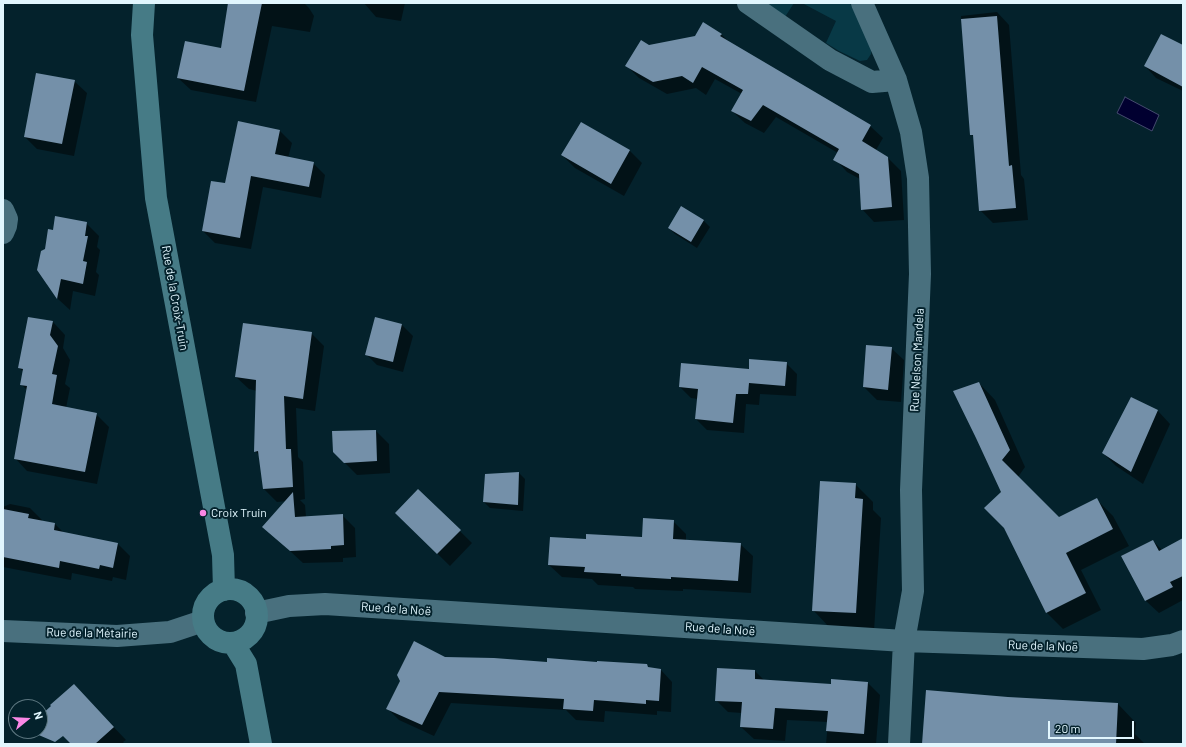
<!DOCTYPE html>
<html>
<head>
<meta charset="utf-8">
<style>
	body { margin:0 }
	#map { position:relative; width:1186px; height:747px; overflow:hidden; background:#04222c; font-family:Barlow,sans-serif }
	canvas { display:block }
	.frame { position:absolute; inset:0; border:4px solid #e1f6fe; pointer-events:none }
	.north { position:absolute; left:8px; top:699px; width:40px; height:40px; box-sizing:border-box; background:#04222c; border:1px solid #5c7780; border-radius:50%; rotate:72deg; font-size:11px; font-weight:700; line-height:16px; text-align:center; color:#e1f6fe }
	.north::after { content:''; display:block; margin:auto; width:14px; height:18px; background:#fb87e5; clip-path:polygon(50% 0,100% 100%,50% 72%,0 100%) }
	.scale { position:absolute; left:1048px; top:721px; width:86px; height:18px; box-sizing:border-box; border:2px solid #e1f6fe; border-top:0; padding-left:5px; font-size:12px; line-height:14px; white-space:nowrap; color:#e1f6fe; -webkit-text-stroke:3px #04222c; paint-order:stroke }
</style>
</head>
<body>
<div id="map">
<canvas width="1186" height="747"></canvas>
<div class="frame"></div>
<div class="north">N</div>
<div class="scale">20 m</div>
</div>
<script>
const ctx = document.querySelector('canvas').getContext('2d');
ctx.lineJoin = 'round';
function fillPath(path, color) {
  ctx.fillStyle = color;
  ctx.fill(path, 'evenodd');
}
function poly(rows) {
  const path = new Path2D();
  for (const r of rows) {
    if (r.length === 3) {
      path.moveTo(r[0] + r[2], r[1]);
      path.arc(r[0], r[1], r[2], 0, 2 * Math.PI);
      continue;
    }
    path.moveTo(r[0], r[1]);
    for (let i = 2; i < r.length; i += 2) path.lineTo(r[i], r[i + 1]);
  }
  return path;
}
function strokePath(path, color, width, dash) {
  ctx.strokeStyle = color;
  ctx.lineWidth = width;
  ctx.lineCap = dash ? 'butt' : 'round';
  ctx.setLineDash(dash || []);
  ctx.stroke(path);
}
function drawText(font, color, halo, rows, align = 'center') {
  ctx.font = font + ' Barlow,sans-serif';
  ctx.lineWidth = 4;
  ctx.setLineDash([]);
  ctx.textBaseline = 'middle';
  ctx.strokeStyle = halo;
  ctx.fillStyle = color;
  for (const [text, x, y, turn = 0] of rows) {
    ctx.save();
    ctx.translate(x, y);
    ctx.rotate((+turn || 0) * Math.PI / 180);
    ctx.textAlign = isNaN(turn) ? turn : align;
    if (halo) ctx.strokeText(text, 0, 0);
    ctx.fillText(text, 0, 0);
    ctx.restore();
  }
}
const green = poly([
	[766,3,794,3,785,17],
	[802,3,850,3,872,46,871,54,867,60,860,61,839,51,826,43,836,21]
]);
const water = poly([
	[1125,97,1159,115,1152,131,1117,113,1125,97]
]);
const shadow = poly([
	[229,3,304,3,309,8,314,16,310,32,272,26,256,102,191,90,178,78,222,49],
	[364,3,405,3,401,21,376,17],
	[997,12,1009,25,1021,175,1024,179,1028,220,993,223,980,210,975,138,971,134,961,16],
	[721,34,730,43,870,126,883,138,876,150,888,158,901,171,904,220,874,222,862,209,860,179,847,172,835,159,838,153,776,117,764,133,745,123,732,111,742,94,715,79,706,95,696,88,667,94,639,78,627,66,649,46],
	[1183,46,1183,91,1156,78,1145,66],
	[74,81,87,93,74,156,37,149,25,137],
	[239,122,280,131,292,143,288,158,313,163,325,175,321,198,263,187,251,249,215,243,203,231,225,184],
	[630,151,642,163,624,196,575,168,562,155],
	[681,207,704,221,710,227,697,248,675,234,669,228],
	[86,223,99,236,97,247,100,250,96,272,99,275,95,296,73,291,70,310,58,299,38,269,53,231],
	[376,318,402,325,413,336,403,372,377,365,366,354],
	[53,322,65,335,63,348,70,360,65,384,70,388,66,408,96,414,109,427,97,484,27,471,15,458,27,390,21,384,24,372,19,368],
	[311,333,324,346,315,411,296,408,298,457,303,462,305,499,300,500,305,505,306,517,342,515,355,528,356,557,343,558,343,562,303,563,264,527,287,501,277,502,264,489,259,455,255,451,257,391,249,389,236,377],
	[891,348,904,360,901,402,877,400,864,387],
	[786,363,797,374,796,396,760,394,759,405,746,404,744,433,707,430,696,419,698,399,691,398,680,387,750,370],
	[979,383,995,400,1025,467,1018,477,1059,518,1097,500,1113,516,1129,546,1081,570,1101,610,1063,629,1047,613,1002,492],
	[1132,398,1158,411,1170,424,1143,484,1116,466,1103,453],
	[376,431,389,444,390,473,357,475,334,452],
	[519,473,525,479,523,511,490,508,484,502,486,475],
	[855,484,873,502,873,510,881,518,874,631,831,629,813,610],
	[418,490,472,543,450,566,396,513],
	[10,504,30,508,42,520,42,522,55,524,64,533,118,544,130,556,126,580,113,577,112,581,72,573,71,580,3,567,3,507],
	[673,521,686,534,686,540,740,544,753,556,751,593,683,589,683,591,635,589,633,587,598,585,592,579,562,577,549,565,587,540,643,538],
	[1183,539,1183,600,1159,613,1146,601,1123,557,1153,541,1162,550],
	[445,658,548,663,647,665,650,669,661,670,672,682,671,712,657,711,657,715,605,711,604,722,576,720,566,710,451,703,434,736,399,720,387,708],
	[755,671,764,680,832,685,868,683,880,695,876,744,826,744,828,722,787,720,785,741,754,739,741,727,742,713,728,712,716,700],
	[86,698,126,740,123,742,125,744,73,744],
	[1008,698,1118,704,1136,723,1135,734,1145,744,924,744]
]);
const building = poly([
	[228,3,262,3,244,91,177,78,185,41,221,48],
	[997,16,1009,166,1012,165,1016,208,979,211,973,135,970,135,961,19],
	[703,22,722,34,720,36,871,125,862,141,888,157,892,207,861,210,859,174,833,160,839,149,763,105,751,121,731,111,743,90,702,67,693,83,682,76,653,82,625,66,641,40,649,45,695,36],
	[1161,34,1183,45,1183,87,1144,66],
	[36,73,75,80,62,144,24,137],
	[238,121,280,130,275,154,314,162,309,187,251,176,240,238,202,231,211,181,225,183],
	[581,122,630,150,611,184,561,155],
	[681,206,704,220,691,242,668,228],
	[55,216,87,222,85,236,88,236,83,261,87,262,83,284,61,279,57,299,37,270,41,251,45,249,48,229,53,230],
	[28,317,53,321,50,335,58,346,52,374,57,375,52,404,97,413,85,472,14,459,27,386,20,385,23,369,18,368],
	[375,317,402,324,393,362,365,355],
	[243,323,312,332,303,399,284,396,286,449,291,449,293,487,263,489,258,451,254,452,256,380,235,377],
	[866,345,892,347,888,390,863,387],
	[749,359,787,362,785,386,749,383,748,394,736,394,733,423,695,419,698,389,679,387,681,363,749,369],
	[979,382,1010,450,1002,460,1059,517,1097,498,1113,529,1066,553,1086,593,1046,613,1004,528,984,508,1001,492,976,438,953,391],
	[1131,397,1158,410,1131,472,1102,453],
	[376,430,377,461,344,463,333,452,332,431],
	[519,472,518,505,483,502,485,474],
	[820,481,856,483,855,498,863,499,856,613,812,611],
	[418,489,461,530,437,554,395,513],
	[293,492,295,517,343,514,344,545,331,546,331,549,290,551,262,527],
	[3,509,29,514,28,518,55,523,54,530,118,543,113,568,100,565,99,569,60,561,59,568,3,557],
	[643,518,674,520,673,539,741,543,738,581,671,577,671,579,621,576,621,574,584,572,585,567,548,565,550,537,586,539,586,534,642,537],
	[1183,538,1183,576,1170,582,1173,587,1145,601,1121,556,1153,540,1159,551],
	[414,641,445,657,494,658,547,662,547,658,597,662,597,661,647,664,648,667,661,669,659,701,646,700,646,704,594,700,593,711,563,709,564,699,439,692,422,725,386,709,400,681,397,675],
	[717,668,755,670,755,679,831,684,831,679,868,682,864,734,826,731,828,711,775,708,773,729,740,727,742,702,715,701],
	[74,684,114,727,95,744,71,744,63,736,55,742,34,733,34,731,40,731,40,716,51,706,50,705],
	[926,690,1008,697,1118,703,1116,744,922,744]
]);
const minor = poly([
	[748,3,830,60,872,82,896,80],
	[862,3,896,80,911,132,918,178,920,274,911,490,913,591,904,641,899,744],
	[3,210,7,219,6,226,3,233],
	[256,613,289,606,325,604,904,641,1143,649,1172,645,1183,641],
	[3,631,117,636,170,632,203,621]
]);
const secondary = poly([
	[144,3,142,35,156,198,223,555,224,590],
	[230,616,27],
	[233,643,246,664,261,744]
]);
const markers = [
	[203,513,4,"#fb87e5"]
];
const streetNames = [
	["Rue de la Croix-Truin",175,298,80],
	["Rue Nelson Mandela",917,360,-87],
	["Rue de la Noë",396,609,4],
	["Rue de la Noë",720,629,4],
	["Rue de la Métairie",92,633,1],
	["Rue de la Noë",1043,646,2]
];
const poiNames = [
	["Croix Truin",211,513]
];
fillPath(green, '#083946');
fillPath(water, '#010030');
strokePath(water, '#444a6e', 1);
fillPath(shadow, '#0007');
fillPath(building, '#7490a9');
strokePath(minor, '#49707e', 22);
strokePath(secondary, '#467b86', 22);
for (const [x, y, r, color] of markers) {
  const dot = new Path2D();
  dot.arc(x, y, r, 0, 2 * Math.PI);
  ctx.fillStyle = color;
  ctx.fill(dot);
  strokePath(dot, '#04222c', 1.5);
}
drawText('12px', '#e1f6fe', '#04222c', streetNames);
drawText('12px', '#e1f6fe', '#04222c', poiNames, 'left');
</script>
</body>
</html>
